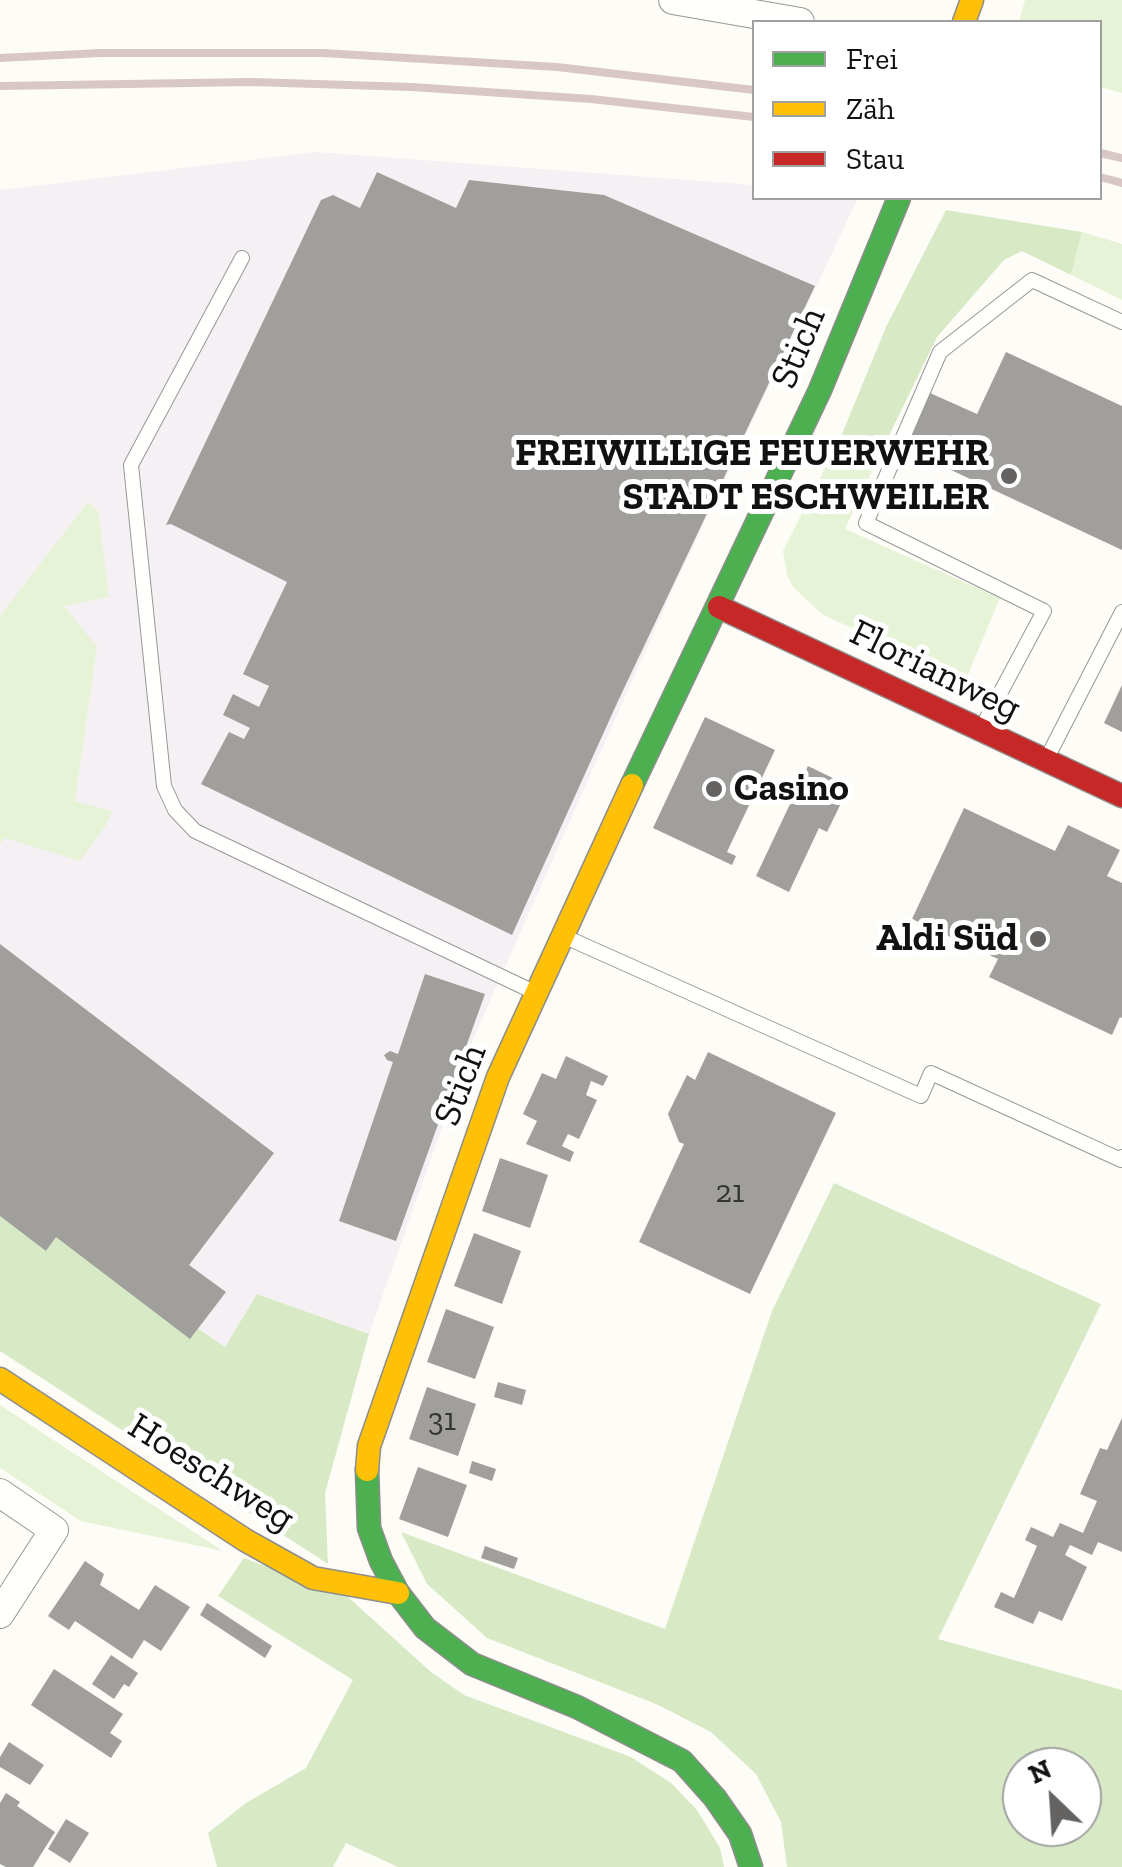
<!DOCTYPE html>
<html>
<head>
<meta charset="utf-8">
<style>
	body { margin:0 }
	#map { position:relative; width:1122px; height:1867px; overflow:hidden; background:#fdfcf7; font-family:"Zilla Slab",serif }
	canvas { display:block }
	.legend { position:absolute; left:752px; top:20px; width:350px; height:180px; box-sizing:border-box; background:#fff; border:2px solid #a0a0a0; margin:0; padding:12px 18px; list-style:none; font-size:30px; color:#111 }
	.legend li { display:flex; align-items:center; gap:20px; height:50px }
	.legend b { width:50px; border:2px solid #a0a0a0 }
	.north { position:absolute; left:1002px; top:1747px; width:100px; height:100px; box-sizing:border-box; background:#fff; border:2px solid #a0a0a0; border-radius:50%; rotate:335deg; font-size:28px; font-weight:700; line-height:40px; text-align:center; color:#111 }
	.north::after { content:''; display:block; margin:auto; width:35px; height:45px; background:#646362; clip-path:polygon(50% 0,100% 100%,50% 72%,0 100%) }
</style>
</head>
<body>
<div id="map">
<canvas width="1122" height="1867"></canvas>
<ul class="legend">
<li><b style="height:12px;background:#4caf50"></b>Frei</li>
<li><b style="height:12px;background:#ffc107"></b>Zäh</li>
<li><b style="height:12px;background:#c62828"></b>Stau</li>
</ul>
<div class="north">N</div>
</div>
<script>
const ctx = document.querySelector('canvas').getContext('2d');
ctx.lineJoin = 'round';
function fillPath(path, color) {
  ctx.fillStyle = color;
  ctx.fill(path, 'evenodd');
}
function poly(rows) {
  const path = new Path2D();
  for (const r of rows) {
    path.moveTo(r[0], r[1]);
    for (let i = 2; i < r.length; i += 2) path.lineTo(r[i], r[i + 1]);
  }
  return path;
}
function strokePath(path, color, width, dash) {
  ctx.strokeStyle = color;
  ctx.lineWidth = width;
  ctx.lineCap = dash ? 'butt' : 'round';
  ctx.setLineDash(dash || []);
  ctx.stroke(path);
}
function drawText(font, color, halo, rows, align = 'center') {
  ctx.font = font + ' "Zilla Slab",serif';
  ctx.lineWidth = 10;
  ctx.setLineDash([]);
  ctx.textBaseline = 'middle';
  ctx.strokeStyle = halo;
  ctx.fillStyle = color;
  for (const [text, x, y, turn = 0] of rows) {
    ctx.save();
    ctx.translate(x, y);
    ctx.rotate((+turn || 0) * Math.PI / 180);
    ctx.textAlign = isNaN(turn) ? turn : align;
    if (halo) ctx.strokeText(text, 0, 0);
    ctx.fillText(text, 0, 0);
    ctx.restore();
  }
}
const industrial = poly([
	[316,152,754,185,754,198,858,198,677,580,474,1037,369,1334,258,1294,225,1347,0,1193,0,190]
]);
const green = poly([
	[1025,0,1122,0,1122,93,1100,87,1100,22,1019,22],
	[1082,232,1122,244,1122,300,1071,275],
	[842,434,882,450,845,529,1000,598,966,679,823,615,793,587,787,575,783,551],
	[88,502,98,511,109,597,64,606,97,647,75,801,112,811,106,825,80,861,5,838,0,843,0,616],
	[0,1405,223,1551,81,1521,0,1468]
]);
const forest = poly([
	[946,210,1082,232,1071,275,1022,251,1004,260,937,337,882,450,842,434,886,327],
	[834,1183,1101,1304,938,1639,1122,1690,1122,1867,787,1867,781,1822,756,1774,711,1732,656,1704,487,1638,427,1584,401,1532,665,1629,772,1311],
	[1082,1767,1082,1827,1022,1827,1022,1767],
	[0,1193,225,1347,257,1294,369,1334,325,1493,328,1564,0,1351],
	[244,1558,348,1597,431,1672,464,1695,631,1757,671,1783,697,1810,720,1848,724,1867,398,1867,346,1843,333,1867,217,1867,208,1833,246,1803,306,1768,353,1680,218,1596]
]);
const building = poly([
	[377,172,456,208,469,180,604,195,815,286,618,701,512,935,201,784,229,732,244,739,250,728,223,715,233,694,259,707,269,686,243,674,287,582,171,524,166,525,321,200,333,195,360,208],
	[1006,352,1122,406,1122,550,904,448,930,393,977,414],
	[1122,685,1122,732,1104,723],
	[705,717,775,750,727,852,736,856,732,865,653,828],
	[808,766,841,782,838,787,847,791,827,832,819,828,789,892,756,876],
	[964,808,1055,851,1068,825,1120,850,1107,876,1122,883,1122,1018,1120,1017,1112,1035,989,977,998,959,912,919],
	[0,944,274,1153,189,1265,226,1292,190,1339,56,1237,46,1251,0,1216],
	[425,974,485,994,396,1241,339,1221,393,1062,387,1060,384,1055,390,1051,398,1054],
	[708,1052,836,1113,750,1294,639,1242,684,1144,679,1142,668,1114,687,1075,695,1080],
	[566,1056,608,1076,603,1086,591,1081,586,1095,597,1100,579,1139,568,1134,562,1146,574,1152,570,1162,526,1144,537,1121,523,1114,542,1073,556,1079],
	[500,1158,548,1175,530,1228,482,1211],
	[474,1233,521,1251,502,1304,454,1286],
	[446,1309,494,1327,475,1379,427,1362],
	[498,1382,526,1390,522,1405,494,1397],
	[427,1387,476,1404,458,1456,409,1439],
	[1122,1418,1122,1552,1098,1542,1092,1555,1070,1545,1065,1555,1087,1567,1062,1621,1039,1611,1033,1624,994,1607,1001,1592,1014,1598,1037,1546,1025,1540,1031,1527,1053,1537,1060,1523,1083,1533,1097,1501,1080,1494,1100,1448,1107,1450],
	[472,1461,496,1469,492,1481,469,1473],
	[418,1467,467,1485,448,1537,399,1519],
	[485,1546,518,1558,514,1569,481,1558],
	[85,1561,104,1574,100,1585,139,1610,155,1585,190,1607,161,1651,144,1640,132,1659,75,1621,69,1630,48,1616],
	[207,1603,272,1646,265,1658,200,1615],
	[111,1655,138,1673,129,1687,124,1684,114,1699,92,1684],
	[54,1669,123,1714,110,1733,122,1741,111,1758,31,1705],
	[9,1742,44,1765,30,1785,0,1767,0,1757],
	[6,1793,20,1802,17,1806,55,1832,33,1867,6,1867,0,1864,0,1803],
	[66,1819,89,1833,70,1863,48,1849]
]);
const lane = poly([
	[242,258,131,465,164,786,175,810,195,831,534,992],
	[981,729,1044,611,866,523,940,352,1032,280,1122,322],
	[1047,758,1122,612],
	[561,935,921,1096,931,1073,1121,1160,1122,1157]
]);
const street = poly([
	[673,0,800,22],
	[0,1493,54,1530,0,1614]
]);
const fast = poly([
	[632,785,820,390,899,198],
	[367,1470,369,1528,381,1561,398,1593,425,1628,472,1664,577,1707,682,1761,715,1798,740,1834,751,1867]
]);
const slow = poly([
	[964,22,972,0],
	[0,1379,245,1540,313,1578,398,1593],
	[367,1470,369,1446,498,1077,632,785]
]);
const jam = poly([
	[719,607,1122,796]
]);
const rail = poly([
	[0,58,101,53,323,53,557,67,754,90],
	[0,86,252,82,412,87,591,99,754,117],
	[1100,153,1122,158],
	[1100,177,1122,183]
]);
const markers = [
	[1009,476,10,"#646362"],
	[714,789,10,"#646362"],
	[1038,939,10,"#646362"]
];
const numberNames = [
	["21",730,1193],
	["31",442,1421]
];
const streetNames = [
	["Stich",799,348,-67],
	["Florianweg",935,671,26],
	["Stich",461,1085,-69],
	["Hoeschweg",211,1473,32]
];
const poiNames = [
	["FREIWILLIGE FEUERWEHR",989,454],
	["STADT ESCHWEILER",989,498],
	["Casino",734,789,"left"],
	["Aldi Süd",1018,939]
];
fillPath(industrial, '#f5f0f3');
fillPath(green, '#e7f3d7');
fillPath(forest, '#d8eac5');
fillPath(building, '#a19f9c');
strokePath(lane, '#979795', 16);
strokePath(street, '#979795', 30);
strokePath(fast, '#8e8d8b', 25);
strokePath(slow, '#8e8d8b', 25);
strokePath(jam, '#8e8d8b', 25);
strokePath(lane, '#fffffe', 14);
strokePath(street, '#fffffe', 28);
strokePath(fast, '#4caf50', 22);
strokePath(slow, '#ffc107', 22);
strokePath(jam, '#c62828', 22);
strokePath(rail, '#d9c6c7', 8);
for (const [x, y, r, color] of markers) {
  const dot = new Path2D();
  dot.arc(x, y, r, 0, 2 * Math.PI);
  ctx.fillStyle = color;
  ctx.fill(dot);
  strokePath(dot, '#fff', 4);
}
drawText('32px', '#353434', null, numberNames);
drawText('38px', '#111', '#fff', streetNames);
drawText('bold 38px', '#111', '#fff', poiNames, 'right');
</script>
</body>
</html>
